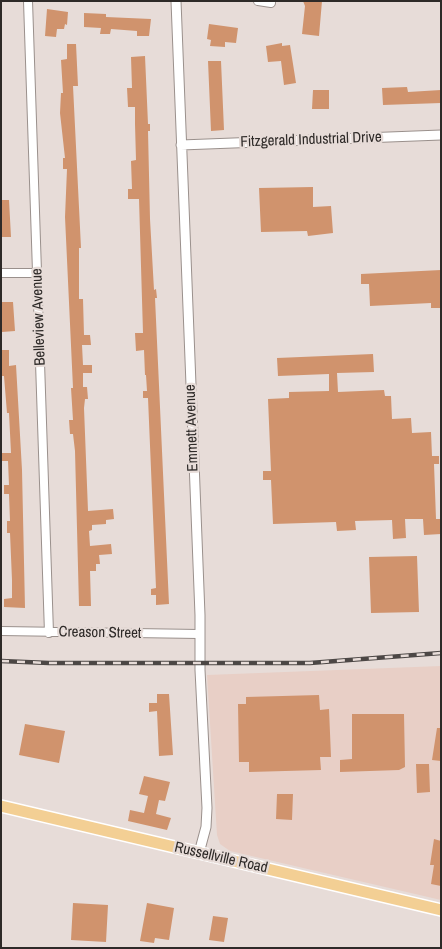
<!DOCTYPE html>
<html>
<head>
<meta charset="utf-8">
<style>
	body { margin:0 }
	#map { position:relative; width:442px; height:949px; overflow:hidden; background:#e7dcd8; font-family:"Archivo Narrow",sans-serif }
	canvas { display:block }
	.frame { position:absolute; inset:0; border:2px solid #2e2a28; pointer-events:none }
</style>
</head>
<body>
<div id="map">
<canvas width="442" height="949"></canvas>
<div class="frame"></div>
</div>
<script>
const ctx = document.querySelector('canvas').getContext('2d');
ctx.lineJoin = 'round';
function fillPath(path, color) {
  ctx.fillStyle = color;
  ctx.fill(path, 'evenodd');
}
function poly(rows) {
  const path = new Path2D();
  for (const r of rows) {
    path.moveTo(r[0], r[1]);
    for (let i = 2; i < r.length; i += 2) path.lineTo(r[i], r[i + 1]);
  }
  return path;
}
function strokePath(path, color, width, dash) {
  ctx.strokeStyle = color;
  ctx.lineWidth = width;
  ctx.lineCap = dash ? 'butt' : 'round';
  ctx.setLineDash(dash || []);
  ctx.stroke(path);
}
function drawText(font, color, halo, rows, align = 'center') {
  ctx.font = font + ' "Archivo Narrow",sans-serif';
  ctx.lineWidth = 4.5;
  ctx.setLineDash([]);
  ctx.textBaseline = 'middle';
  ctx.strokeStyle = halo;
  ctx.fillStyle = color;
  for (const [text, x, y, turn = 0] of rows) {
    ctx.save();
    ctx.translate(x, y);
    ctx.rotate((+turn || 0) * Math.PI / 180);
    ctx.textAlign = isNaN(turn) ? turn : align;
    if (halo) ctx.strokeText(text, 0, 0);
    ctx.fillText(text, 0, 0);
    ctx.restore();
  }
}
const commercial = poly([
	[441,666,441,900,230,851,220,844,217,835,207,675]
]);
const building = poly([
	[303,1,322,1,319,36,302,34,305,6],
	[47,9,68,12,67,25,65,24,64,29,57,29,56,37,45,36],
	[84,13,106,14,106,17,151,19,149,36,137,36,137,31,111,29,110,34,100,34,101,28,84,27],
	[209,24,238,28,236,43,225,42,225,47,210,46,211,40,207,39],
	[282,43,282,46,290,45,296,83,284,85,281,61,268,62,266,46],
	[67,44,76,44,78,86,73,86,81,248,79,248,79,299,83,299,84,335,90,335,91,345,82,345,83,365,92,365,92,373,83,373,83,387,87,387,88,399,85,399,84,408,88,511,113,509,114,519,106,520,106,524,92,525,92,530,89,531,90,546,111,544,112,554,99,555,100,564,96,564,96,571,90,571,91,606,79,606,75,451,73,434,70,434,69,420,73,420,71,388,73,388,65,217,67,169,63,169,63,158,65,158,60,113,61,93,63,93,61,60,67,59],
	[145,56,148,124,150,124,150,131,148,131,150,219,154,290,156,289,157,298,155,298,169,604,156,605,156,595,151,595,151,589,156,588,148,398,143,398,143,391,147,391,146,375,145,375,144,350,136,351,135,333,143,333,139,199,128,199,128,189,132,189,131,161,136,160,135,124,135,107,128,107,127,88,132,88,131,57],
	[208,61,221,61,224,130,211,131],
	[407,87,408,92,441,90,441,103,383,105,382,88],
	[313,90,329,90,329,109,312,109],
	[313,187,313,207,331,206,333,233,308,236,307,231,261,232,259,188],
	[1,200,9,200,11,237,1,237],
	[441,270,440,308,431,308,431,303,370,306,369,284,361,284,361,274],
	[1,302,13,302,15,331,2,332],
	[1,350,9,350,9,366,16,365,22,470,25,608,4,607,4,599,12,598,12,580,10,533,7,533,7,521,10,521,9,494,4,494,4,485,9,485,8,461,2,461,2,453,11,453,9,413,7,413,4,376,1,376],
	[373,354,374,372,337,373,338,392,384,390,385,396,391,396,392,419,411,418,412,433,431,432,432,456,439,456,439,464,434,464,436,519,440,519,441,534,424,535,423,519,405,519,406,538,393,539,392,520,355,521,356,530,337,531,336,522,273,524,271,480,263,480,263,471,271,471,268,399,289,398,289,392,329,391,329,374,278,376,277,358],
	[417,556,419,612,371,613,369,557],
	[157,694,169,694,173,755,159,756,157,711,149,712,149,703,157,703],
	[319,695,320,710,329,709,331,757,320,757,321,770,249,772,249,762,239,762,238,704,246,704,246,697],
	[352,714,404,714,405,767,399,770,340,772,340,760,352,759],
	[25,724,65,731,59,763,19,755],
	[437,728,441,728,441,761,432,760],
	[416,764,429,764,430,792,417,793],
	[144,776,170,782,165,801,159,800,156,814,171,818,167,830,128,821,130,810,144,813,148,796,139,794],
	[277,794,293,794,292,820,276,819],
	[434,839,441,841,441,886,431,884,434,865,430,865],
	[73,903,108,905,106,942,71,940],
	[147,903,174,908,169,940,155,938,154,943,140,941],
	[213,916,228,918,224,942,209,940]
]);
const minor = poly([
	[28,1,49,633],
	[258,1,271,3],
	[1,273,38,273],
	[1,631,199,634]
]);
const tertiary = poly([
	[176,1,200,615,200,670,207,808,206,827,199,853],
	[181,145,441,135]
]);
const primary = poly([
	[1,806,441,910]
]);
const rail = poly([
	[1,661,49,663,310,663,441,653]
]);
const streetNames = [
	["Fitzgerald Industrial Drive",311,140,-2],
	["Belleview Avenue",39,317,-92],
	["Emmett Avenue",192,428,-92],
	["Creason Street",100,633,1],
	["Russellville Road",221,858,13]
];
fillPath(commercial, '#e8cfc6');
fillPath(building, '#d0936d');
strokePath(minor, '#9a908c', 10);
strokePath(tertiary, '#9a908c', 11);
strokePath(primary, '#fff', 14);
strokePath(minor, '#fff', 8);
strokePath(tertiary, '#fff', 9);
strokePath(primary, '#f3cf94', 11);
strokePath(rail, '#4c4745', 4.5);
strokePath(rail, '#e7dcd8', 2.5, [8]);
drawText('15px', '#2e2a28', '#e7dcd8', streetNames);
</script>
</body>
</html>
